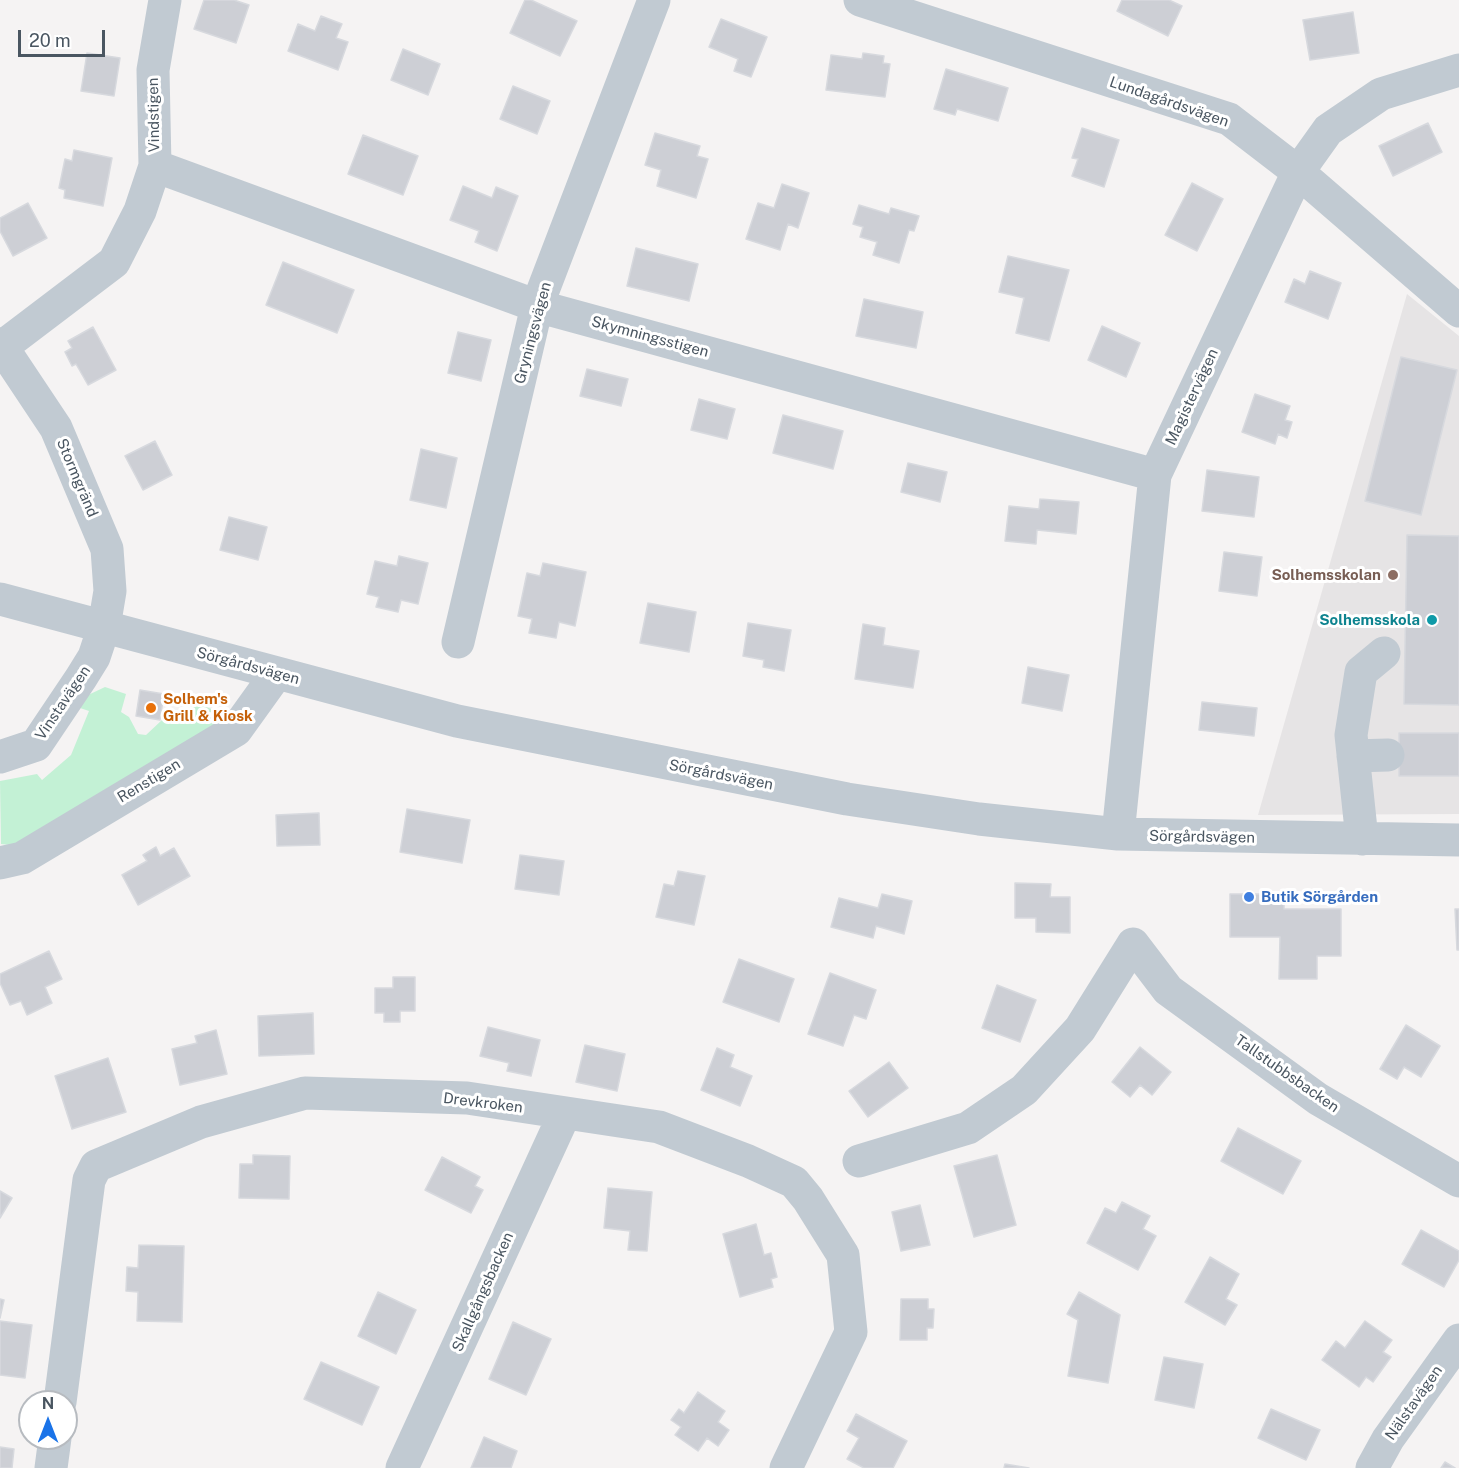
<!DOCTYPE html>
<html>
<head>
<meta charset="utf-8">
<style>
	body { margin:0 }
	#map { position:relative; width:1459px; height:1468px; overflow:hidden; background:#f5f3f3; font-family:"Public Sans",sans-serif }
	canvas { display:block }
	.north { position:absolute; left:18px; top:1390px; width:60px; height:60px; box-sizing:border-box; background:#fff; border:2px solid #b7bbc0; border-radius:50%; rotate:0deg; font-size:16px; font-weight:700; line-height:24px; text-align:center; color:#4a5661 }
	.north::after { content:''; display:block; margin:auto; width:21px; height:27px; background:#1a73e8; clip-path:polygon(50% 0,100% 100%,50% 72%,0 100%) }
	.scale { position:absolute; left:18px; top:30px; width:87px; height:27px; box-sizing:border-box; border:3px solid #4a5661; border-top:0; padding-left:8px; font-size:18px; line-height:21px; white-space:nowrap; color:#4a5661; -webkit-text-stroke:4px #fff; paint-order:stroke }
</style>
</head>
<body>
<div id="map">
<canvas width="1459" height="1468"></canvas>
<div class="north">N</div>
<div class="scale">20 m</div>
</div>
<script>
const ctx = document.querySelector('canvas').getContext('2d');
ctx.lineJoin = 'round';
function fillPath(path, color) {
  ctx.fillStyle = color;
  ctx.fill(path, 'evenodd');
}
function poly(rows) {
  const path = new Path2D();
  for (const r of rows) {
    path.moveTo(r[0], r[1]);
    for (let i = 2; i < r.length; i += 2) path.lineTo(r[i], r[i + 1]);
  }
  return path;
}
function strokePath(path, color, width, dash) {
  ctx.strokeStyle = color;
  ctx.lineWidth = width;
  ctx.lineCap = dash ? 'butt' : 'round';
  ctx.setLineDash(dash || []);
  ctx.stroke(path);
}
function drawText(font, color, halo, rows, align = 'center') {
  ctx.font = font + ' "Public Sans",sans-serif';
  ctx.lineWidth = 6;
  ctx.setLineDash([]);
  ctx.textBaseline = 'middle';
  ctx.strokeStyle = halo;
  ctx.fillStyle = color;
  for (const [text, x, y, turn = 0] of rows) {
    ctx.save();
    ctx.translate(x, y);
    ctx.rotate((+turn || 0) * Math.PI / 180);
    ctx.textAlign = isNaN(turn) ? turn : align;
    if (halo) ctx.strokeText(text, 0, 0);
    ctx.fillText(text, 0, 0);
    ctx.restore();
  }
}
const education = poly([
	[1407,294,1459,336,1459,814,1258,815]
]);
const green = poly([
	[105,687,126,694,121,712,129,717,138,734,146,735,162,720,181,714,186,700,226,714,216,725,18,846,1,844,0,781,37,774,42,780,71,755,89,711,80,708,86,696]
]);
const building = poly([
	[204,0,234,0,249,5,236,43,194,29,204,0],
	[525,0,531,0,577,21,560,56,510,33,525,0],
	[1122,0,1169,0,1182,6,1168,36,1117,11,1122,0],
	[1353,12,1359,53,1310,60,1303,20,1353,12],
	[321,16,342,24,336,38,348,42,338,70,288,51,298,24,315,31,321,16],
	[721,19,767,37,751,77,734,71,738,59,709,47,721,19],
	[403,49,440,64,428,95,391,80,403,49],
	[87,53,120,58,114,96,81,91,87,53],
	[863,53,884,56,883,63,890,64,885,97,826,90,831,55,862,59,863,53],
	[946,69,1008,88,998,121,957,109,955,115,934,109,946,69],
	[513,86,550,101,537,134,500,119,513,86],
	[1428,123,1442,152,1393,176,1379,146,1428,123],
	[1082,128,1119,140,1104,187,1072,176,1078,159,1072,158,1082,128],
	[655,133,700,146,697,156,708,159,696,198,657,186,661,170,645,165,655,133],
	[363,135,418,156,403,195,348,174,363,135],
	[74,150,112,158,103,206,64,198,65,190,59,188,65,159,72,161,74,150],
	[1192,183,1223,199,1197,251,1165,235,1192,183],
	[782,184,809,193,798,228,788,224,780,250,746,239,758,203,774,208,782,184],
	[463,186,492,198,496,187,518,196,497,251,475,242,479,231,450,220,463,186],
	[28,203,47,238,13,256,0,231,0,218,28,203],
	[859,205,889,214,891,208,919,216,914,231,909,230,899,263,873,255,877,242,860,237,863,227,853,224,859,205],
	[636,248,698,264,689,301,627,286,636,248],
	[1008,256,1069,270,1049,341,1016,333,1024,298,999,292,1008,256],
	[283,262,354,290,337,333,266,305,283,262],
	[1310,271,1341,283,1328,319,1285,302,1294,279,1305,284,1310,271],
	[864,299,923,312,916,348,856,336,864,299],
	[1102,326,1140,343,1126,377,1088,360,1102,326],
	[93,327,116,370,88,385,76,364,72,366,65,352,72,348,68,341,93,327],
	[458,332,491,340,481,381,448,373,458,332],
	[1401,357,1457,370,1421,515,1365,501,1401,357],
	[587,369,628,379,621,406,580,396,587,369],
	[1255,394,1290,406,1285,420,1292,422,1287,438,1278,434,1275,444,1242,432,1255,394],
	[699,399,735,409,727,439,691,430,699,399],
	[783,415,843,431,833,469,773,453,783,415],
	[155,441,172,475,143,490,125,456,155,441],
	[421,449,457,458,446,508,410,500,421,449],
	[908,463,947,472,940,502,901,492,908,463],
	[1207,470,1259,477,1254,517,1202,511,1207,470],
	[1040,499,1079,502,1076,534,1037,530,1036,544,1005,541,1009,506,1039,509,1040,499],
	[229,517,267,527,258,560,220,550,229,517],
	[1407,535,1459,536,1459,705,1404,704,1407,535],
	[1224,552,1262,557,1257,596,1219,591,1224,552],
	[399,556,428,563,418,604,401,600,398,612,376,607,379,597,367,594,375,561,397,566,399,556],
	[543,563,586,572,575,626,559,622,556,638,529,633,532,619,518,616,527,573,540,576,543,563],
	[648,603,696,612,689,652,640,643,648,603],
	[748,623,791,630,784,671,763,667,764,660,743,656,748,623],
	[863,624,885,628,883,645,919,651,913,688,855,679,863,624],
	[1028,667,1069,675,1062,711,1022,703,1028,667],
	[140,690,164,694,160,720,136,716,140,690],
	[1202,702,1257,708,1254,736,1199,730,1202,702],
	[1399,733,1459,733,1459,776,1399,776,1399,733],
	[407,809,470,820,462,863,400,852,407,809],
	[319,813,320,845,277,846,276,815,319,813],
	[156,847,160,856,174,848,190,876,138,905,122,875,147,861,143,855,156,847],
	[520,855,564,861,559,895,515,889,520,855],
	[678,871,705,876,694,925,656,917,664,884,674,886,678,871],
	[1015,883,1051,884,1050,897,1070,897,1070,933,1036,932,1036,918,1015,918,1015,883],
	[882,894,912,901,904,934,876,926,873,938,831,927,839,898,878,908,882,894],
	[1230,894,1284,894,1284,909,1341,909,1341,956,1317,956,1317,979,1279,979,1280,937,1230,937,1230,894],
	[1455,909,1459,909,1459,950,1457,950,1455,909],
	[49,951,62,979,45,987,52,1003,27,1015,21,1001,10,1005,0,983,0,974,49,951],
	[739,959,794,979,779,1022,723,1002,739,959],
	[830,973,876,990,866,1019,854,1015,843,1046,808,1034,830,973],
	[393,977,415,977,415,1011,400,1011,400,1022,384,1022,384,1013,375,1013,375,988,393,988,393,977],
	[997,985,1036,1000,1020,1042,982,1028,997,985],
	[313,1013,314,1054,259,1056,258,1016,313,1013],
	[1406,1025,1440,1046,1421,1077,1404,1067,1397,1079,1380,1069,1406,1025],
	[488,1027,540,1040,531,1076,507,1071,509,1063,480,1056,488,1027],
	[216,1030,227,1074,180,1085,172,1049,197,1043,195,1036,216,1030],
	[585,1045,625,1054,617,1091,576,1082,585,1045],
	[1140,1047,1171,1072,1152,1095,1140,1085,1130,1097,1112,1082,1140,1047],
	[717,1048,734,1055,730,1067,752,1076,740,1106,701,1090,717,1048],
	[108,1058,126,1112,72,1129,55,1076,108,1058],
	[889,1062,908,1088,868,1117,849,1091,889,1062],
	[1238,1128,1301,1161,1283,1194,1221,1161,1238,1128],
	[253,1155,290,1156,289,1199,239,1198,240,1164,253,1164,253,1155],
	[997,1155,1016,1225,974,1237,954,1166,997,1155],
	[442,1157,480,1177,475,1186,483,1190,471,1213,425,1190,442,1157],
	[608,1188,652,1192,647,1251,628,1250,630,1231,604,1228,608,1188],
	[0,1191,12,1198,0,1218,0,1191],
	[1122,1202,1150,1216,1143,1229,1156,1236,1138,1270,1087,1243,1105,1208,1116,1213,1122,1202],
	[920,1205,930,1245,901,1251,892,1212,920,1205],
	[756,1224,764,1255,771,1253,777,1277,771,1279,773,1287,740,1297,723,1234,756,1224],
	[1421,1230,1459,1251,1459,1260,1444,1287,1402,1264,1421,1230],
	[139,1245,184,1246,182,1322,137,1321,138,1292,126,1291,127,1267,138,1268,139,1245],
	[1210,1257,1239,1274,1226,1299,1237,1305,1225,1325,1185,1302,1210,1257],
	[378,1292,416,1310,396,1354,358,1336,378,1292],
	[1079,1292,1120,1315,1108,1383,1068,1376,1078,1320,1067,1314,1079,1292],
	[0,1299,4,1300,0,1318,0,1299],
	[901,1299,928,1299,928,1309,934,1309,933,1328,927,1328,927,1340,900,1340,901,1299],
	[0,1321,32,1325,25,1378,0,1375,0,1321],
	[1365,1321,1392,1340,1383,1352,1391,1357,1373,1382,1366,1377,1359,1387,1322,1360,1336,1341,1345,1348,1365,1321],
	[513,1322,551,1339,526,1395,489,1379,513,1322],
	[1164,1357,1203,1364,1194,1408,1155,1400,1164,1357],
	[321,1362,379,1387,362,1425,304,1399,321,1362],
	[698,1392,725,1411,718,1422,729,1430,718,1446,707,1438,698,1451,675,1435,681,1427,671,1420,679,1409,684,1413,698,1392],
	[1271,1409,1320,1430,1306,1460,1258,1438,1271,1409],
	[856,1414,907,1441,893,1468,864,1468,847,1459,859,1438,847,1431,856,1414],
	[484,1437,517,1451,511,1468,471,1468,484,1437],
	[0,1447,14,1449,12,1468,0,1468,0,1447],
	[1445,1462,1455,1468,1441,1468,1445,1462],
	[1005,1464,1029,1468,1004,1468,1005,1464]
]);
const minor = poly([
	[860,0,1229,119,1298,172,1459,311],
	[155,166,537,306,1155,475],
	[0,344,56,428,107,549,110,591,104,627,94,657,81,678,36,745,0,757],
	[2,347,114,262,140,211,155,166,153,70,165,0],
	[0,599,457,721,847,799,979,819,1118,834,1459,840],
	[458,642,537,306,654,0],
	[1353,756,1388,755],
	[1118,834,1155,475,1298,172,1328,130,1381,94,1459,70],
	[1362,839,1351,735,1361,672,1384,653],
	[0,863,22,858,236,730,277,673],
	[859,1161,968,1128,1024,1090,1080,1029,1133,944,1168,990,1318,1099,1459,1181],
	[60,1402,89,1180,96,1166,201,1122,305,1093,467,1098,659,1127,748,1161,794,1182,808,1199,843,1255,851,1332,786,1468],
	[51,1468,55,1438],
	[402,1468,564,1115],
	[1372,1468,1388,1439,1459,1340]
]);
const markers = [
	[1393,575,6,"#8d6e63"],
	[1432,620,6,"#0f9aa8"],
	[151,708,6,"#e8710a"],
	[1249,897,6,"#3f7fe0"]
];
const streetNames = [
	["Lundagårdsvägen",1169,102,19],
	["Vindstigen",154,115,-91],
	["Gryningsvägen",533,333,-75],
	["Skymningsstigen",650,337,15],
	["Magistervägen",1192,397,-65],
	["Stormgränd",77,478,67],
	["Sörgårdsvägen",248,666,15],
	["Vinstavägen",63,703,-56],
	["Sörgårdsvägen",721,775,11],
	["Renstigen",149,781,-31],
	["Sörgårdsvägen",1202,837,1],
	["Tallstubbsbacken",1287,1074,35],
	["Drevkroken",483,1103,7],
	["Skallgångsbacken",483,1292,-66],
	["Nälstavägen",1414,1403,-55]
];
const educationNames = [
	["Solhemsskolan",1381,575]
];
const cultureNames = [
	["Solhemsskola",1420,620]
];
const foodNames = [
	["Solhem's",163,699],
	["Grill & Kiosk",163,716]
];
const shopNames = [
	["Butik Sörgården",1261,897]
];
fillPath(education, '#e6e4e5');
fillPath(green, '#c3f1d5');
fillPath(building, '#cdcfd5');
strokePath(building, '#d7d9de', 1.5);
strokePath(minor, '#c1cad2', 33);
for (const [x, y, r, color] of markers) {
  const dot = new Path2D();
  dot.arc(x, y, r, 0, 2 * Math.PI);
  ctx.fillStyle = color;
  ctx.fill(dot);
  strokePath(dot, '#fff', 2);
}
drawText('15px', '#4a5661', '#fff', streetNames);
drawText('bold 15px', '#785e54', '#fff', educationNames, 'right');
drawText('bold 15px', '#0d838f', '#fff', cultureNames, 'right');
drawText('bold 15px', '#c56008', '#fff', foodNames, 'left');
drawText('bold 15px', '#366cbe', '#fff', shopNames, 'left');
</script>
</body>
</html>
